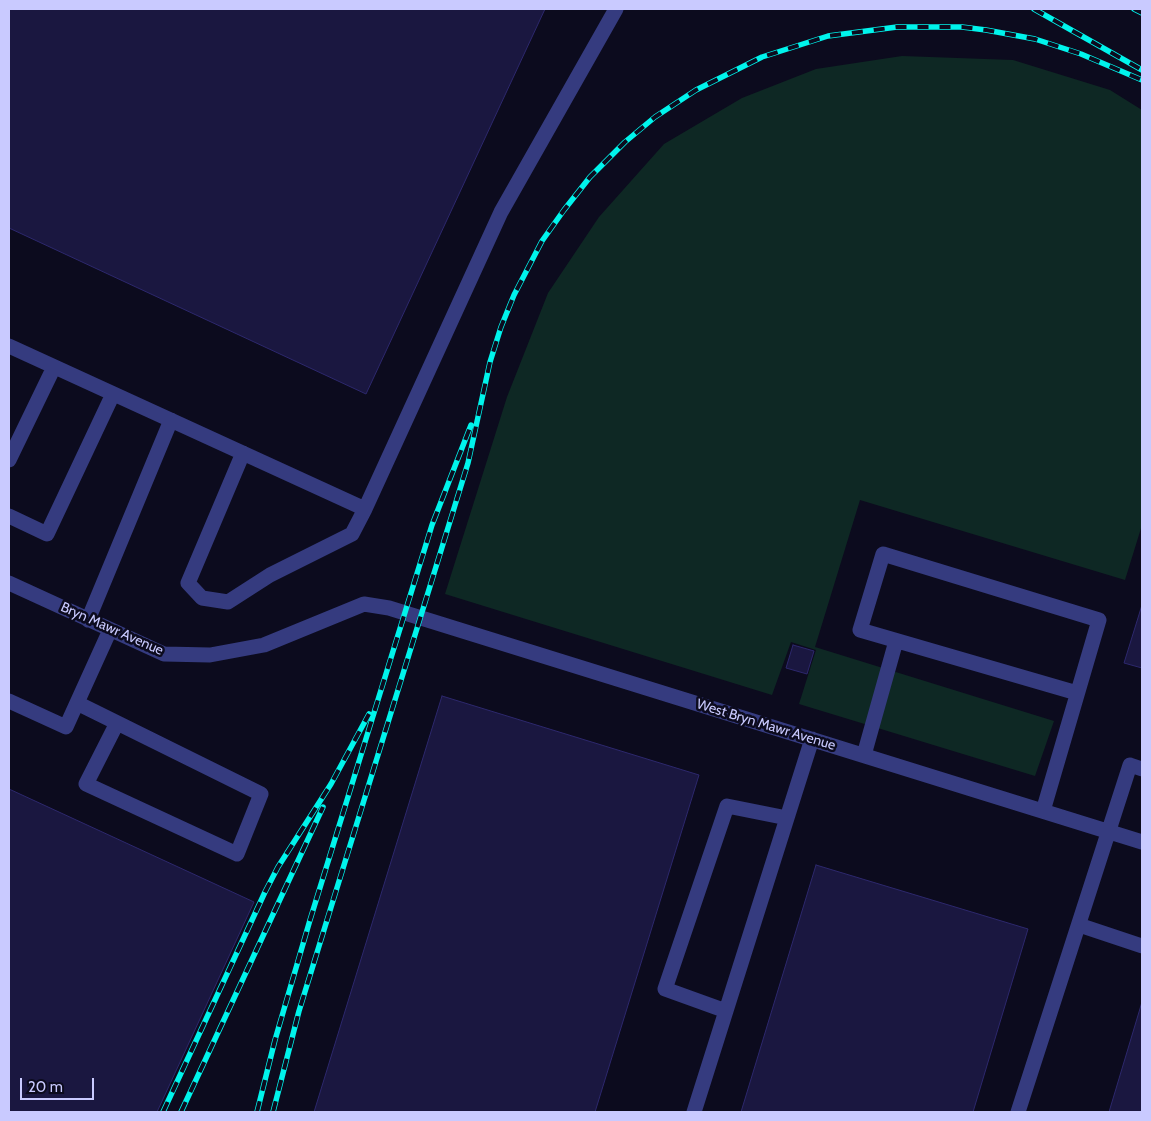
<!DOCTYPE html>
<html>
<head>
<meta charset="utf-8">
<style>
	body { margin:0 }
	#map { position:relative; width:1151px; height:1121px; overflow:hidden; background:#0c0b1e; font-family:Cabin,sans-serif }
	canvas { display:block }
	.frame { position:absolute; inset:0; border:10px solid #c9caff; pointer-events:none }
	.scale { position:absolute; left:20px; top:1078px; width:74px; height:22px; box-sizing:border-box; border:2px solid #c9caff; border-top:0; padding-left:6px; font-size:15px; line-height:18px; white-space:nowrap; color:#c9caff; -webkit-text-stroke:4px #0c0b1e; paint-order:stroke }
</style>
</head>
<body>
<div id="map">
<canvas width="1151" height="1121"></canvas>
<div class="frame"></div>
<div class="scale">20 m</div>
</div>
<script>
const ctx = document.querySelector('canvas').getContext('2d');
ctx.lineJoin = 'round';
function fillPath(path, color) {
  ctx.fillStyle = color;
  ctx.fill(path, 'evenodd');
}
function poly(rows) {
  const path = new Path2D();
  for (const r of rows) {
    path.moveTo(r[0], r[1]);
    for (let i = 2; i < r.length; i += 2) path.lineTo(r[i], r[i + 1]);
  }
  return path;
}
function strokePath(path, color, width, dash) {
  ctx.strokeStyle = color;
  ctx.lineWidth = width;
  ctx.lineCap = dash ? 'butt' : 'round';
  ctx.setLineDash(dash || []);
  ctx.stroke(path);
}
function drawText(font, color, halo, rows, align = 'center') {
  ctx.font = font + ' Cabin,sans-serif';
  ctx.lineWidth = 5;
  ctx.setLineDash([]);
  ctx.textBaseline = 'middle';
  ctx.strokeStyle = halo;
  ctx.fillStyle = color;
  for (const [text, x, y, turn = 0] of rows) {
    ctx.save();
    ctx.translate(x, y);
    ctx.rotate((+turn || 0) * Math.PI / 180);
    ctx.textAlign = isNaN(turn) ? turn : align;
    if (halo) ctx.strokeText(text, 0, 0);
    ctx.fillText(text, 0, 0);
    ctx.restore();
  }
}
const green = poly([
	[902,56,1013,60,1110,90,1142,110,1142,525,1125,580,860,500,815,647,1054,721,1035,776,799,704,816,650,791,642,772,695,445,594,507,397,548,293,599,217,664,144,742,98,816,69]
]);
const building = poly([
	[9,9,545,9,366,394,9,228,9,9],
	[1142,605,1142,668,1124,663,1142,605],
	[793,645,814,651,807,674,786,668,793,645],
	[442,696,699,775,595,1112,314,1112,442,696],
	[9,789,254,902,157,1112,9,1112,9,789],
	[816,865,1028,929,973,1112,741,1112,816,865],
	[1142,1002,1142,1112,1109,1112,1142,1002]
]);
const minor = poly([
	[9,346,365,509],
	[243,453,188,583,202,598,228,602,270,575,352,534,365,509,501,212,616,9],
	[9,460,54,367],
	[9,516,47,534,113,394],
	[9,583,164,654,210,655,264,645,364,604,389,608,1142,842],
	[88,620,171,420],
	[9,701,66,727,110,630],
	[77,703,261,794,237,854,86,784,117,723],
	[864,755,896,641],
	[1043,811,1099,620,883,554,860,630,1077,693],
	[1079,925,1142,946],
	[726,1011,665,989,727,806,787,818],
	[694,1112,812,739],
	[1018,1112,1130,765,1142,769]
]);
const rail = poly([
	[1034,9,1142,70],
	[1134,9,1142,13],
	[163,1112,265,892,278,867,331,784,369,714],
	[181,1112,323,807],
	[257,1112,275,1040,310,920,432,525,471,425],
	[273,1112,299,1011,468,463,490,362,501,327,514,295,542,241,564,210,590,177,625,142,655,117,696,90,762,57,828,36,897,27,962,27,986,30,1035,39,1081,54,1142,80]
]);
const streetNames = [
	["Bryn Mawr Avenue",112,629,24],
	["West Bryn Mawr Avenue",766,725,17]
];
fillPath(green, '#0e2824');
fillPath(building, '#1a1740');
strokePath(building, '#2d286d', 1);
strokePath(minor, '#353b7f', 15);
strokePath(rail, '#00f4ec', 5.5);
strokePath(rail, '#0c0b1e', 4, [11]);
drawText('14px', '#c9caff', '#0c0b1e', streetNames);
</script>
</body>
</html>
